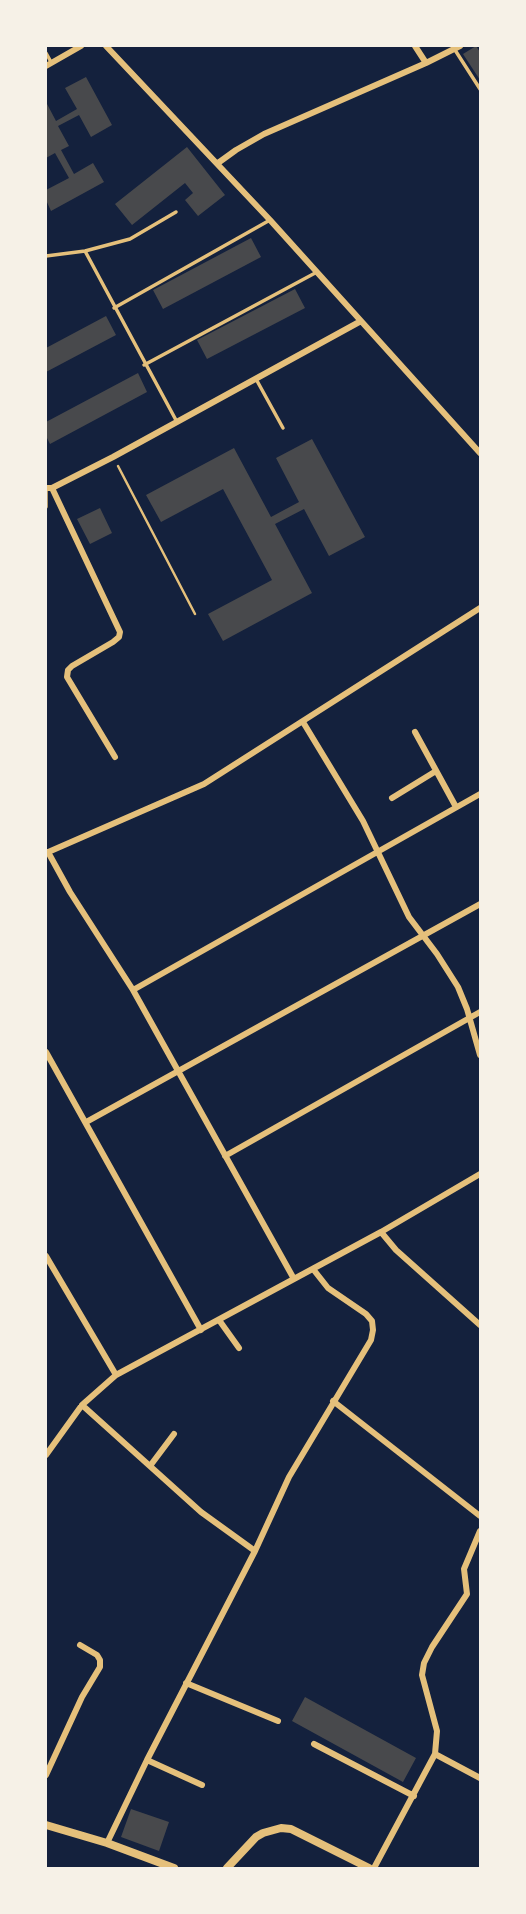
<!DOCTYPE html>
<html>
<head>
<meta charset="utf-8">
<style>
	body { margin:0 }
	#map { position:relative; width:526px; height:1914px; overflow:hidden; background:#14213d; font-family:"IBM Plex Sans",sans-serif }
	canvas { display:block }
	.frame { position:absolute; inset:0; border:47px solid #f6f1e7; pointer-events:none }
</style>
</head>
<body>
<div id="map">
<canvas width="526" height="1914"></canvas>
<div class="frame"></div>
</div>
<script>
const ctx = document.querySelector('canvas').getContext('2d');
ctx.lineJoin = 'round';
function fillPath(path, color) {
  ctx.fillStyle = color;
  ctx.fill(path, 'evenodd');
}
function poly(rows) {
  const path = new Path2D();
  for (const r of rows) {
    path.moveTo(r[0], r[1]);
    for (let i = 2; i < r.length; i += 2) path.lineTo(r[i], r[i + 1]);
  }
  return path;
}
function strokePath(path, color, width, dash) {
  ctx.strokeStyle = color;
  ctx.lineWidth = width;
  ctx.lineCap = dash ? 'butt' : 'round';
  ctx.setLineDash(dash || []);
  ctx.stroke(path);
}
const building = poly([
	[476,46,480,52,480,80,463,54],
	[86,77,112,125,91,137,79,115,58,126,69,146,61,150,74,174,93,163,104,182,51,211,46,200,46,190,69,178,55,153,46,158,46,102,56,121,77,109,65,88],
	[187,147,225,195,198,216,185,200,193,193,185,183,132,225,115,204],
	[251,238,261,257,163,309,153,290],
	[295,289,305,308,207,359,197,340],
	[106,316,116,335,46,372,46,348],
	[138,373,147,392,50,444,46,436,46,422],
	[312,439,365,537,329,556,304,509,275,524,312,593,223,641,208,614,272,580,223,489,161,522,146,495,234,448,271,517,299,502,276,458],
	[100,508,112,533,90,544,77,519],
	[305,1697,416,1758,403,1782,292,1721],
	[131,1809,169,1822,159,1851,121,1837]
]);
const path = poly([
	[118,466,195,614]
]);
const service = poly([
	[455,50,480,89],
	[46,53,51,62],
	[85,251,177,422],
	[46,256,85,251,130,239,176,212],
	[114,308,270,220],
	[144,365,317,272],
	[256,379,283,428],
	[46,507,46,489]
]);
const minor = poly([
	[106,46,270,220,480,453],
	[415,46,426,63],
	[46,66,81,46],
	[218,163,236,150,264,134,426,63,460,46],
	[46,488,52,488,113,457,361,321],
	[52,488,120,632,119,637,113,642,72,666,68,670,67,677,115,757],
	[303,722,363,821,409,917,437,954,458,987,467,1009,480,1055],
	[415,732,456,807],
	[392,798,436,771],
	[48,852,70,892,133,990,294,1279],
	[46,853,204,784,480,608],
	[133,990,480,794],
	[46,1052,201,1330],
	[86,1122,480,904],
	[225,1156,480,1012],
	[381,1232,396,1250,480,1325],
	[46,1256,116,1375],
	[219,1320,239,1348],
	[333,1401,480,1516],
	[82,1405,201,1512,255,1551],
	[46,1455,82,1405,116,1375,381,1232,480,1174],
	[150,1466,174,1434],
	[186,1683,278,1721],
	[314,1744,414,1796],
	[435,1754,480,1778],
	[147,1760,202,1785],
	[46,1775,82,1697,100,1667,100,1660,97,1655,80,1645],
	[107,1843,147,1760,255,1551,289,1477,371,1340,373,1330,372,1321,366,1314,328,1288,313,1269],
	[374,1868,435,1754,437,1731,422,1675,424,1663,432,1647,467,1594,464,1569,480,1531]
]);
const tertiary = poly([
	[46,1825,107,1843,174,1868],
	[227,1868,256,1837,263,1833,281,1828,291,1829,369,1868]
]);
fillPath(building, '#48494c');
strokePath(path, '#e5c07b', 2.5);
strokePath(service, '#e5c07b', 3.5);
strokePath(minor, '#e5c07b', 6);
strokePath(tertiary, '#e5c07b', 8);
</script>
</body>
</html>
